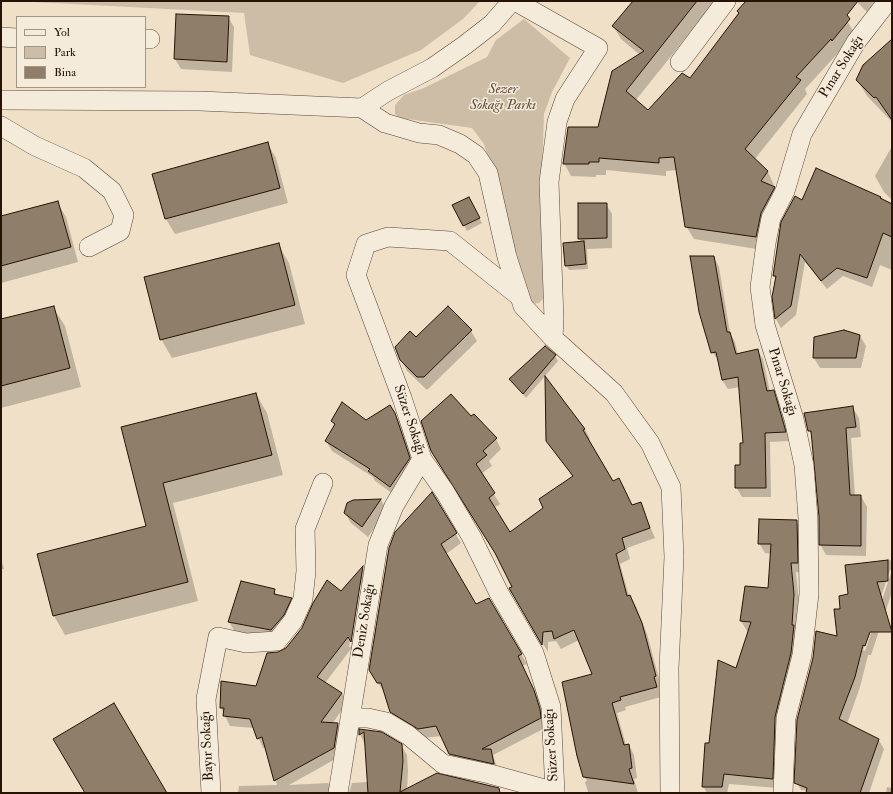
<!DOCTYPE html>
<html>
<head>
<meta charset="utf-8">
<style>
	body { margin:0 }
	#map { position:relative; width:893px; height:794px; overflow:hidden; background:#efe0c7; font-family:"IM FELL Double Pica",serif }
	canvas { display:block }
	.frame { position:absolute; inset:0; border:2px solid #271304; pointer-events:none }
	.legend { position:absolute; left:16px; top:16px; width:130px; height:72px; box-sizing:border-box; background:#f5ebdb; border:1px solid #a39585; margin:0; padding:5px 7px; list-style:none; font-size:12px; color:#271304 }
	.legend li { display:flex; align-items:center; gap:8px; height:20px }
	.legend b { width:20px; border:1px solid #a39585 }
</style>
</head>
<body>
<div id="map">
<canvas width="893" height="794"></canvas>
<div class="frame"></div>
<ul class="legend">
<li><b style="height:5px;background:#f5ebdb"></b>Yol</li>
<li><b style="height:11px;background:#cdbda6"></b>Park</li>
<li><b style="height:11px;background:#8f7e69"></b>Bina</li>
</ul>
</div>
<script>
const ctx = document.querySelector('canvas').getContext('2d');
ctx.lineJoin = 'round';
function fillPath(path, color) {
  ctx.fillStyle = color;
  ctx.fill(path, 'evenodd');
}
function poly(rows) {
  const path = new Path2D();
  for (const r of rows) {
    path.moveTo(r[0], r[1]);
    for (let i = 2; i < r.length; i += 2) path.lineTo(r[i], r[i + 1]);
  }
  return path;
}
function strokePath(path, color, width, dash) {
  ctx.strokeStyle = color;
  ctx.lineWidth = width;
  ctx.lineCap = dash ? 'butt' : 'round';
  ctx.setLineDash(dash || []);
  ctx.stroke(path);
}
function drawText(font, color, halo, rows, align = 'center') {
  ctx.font = font + ' "IM FELL Double Pica",serif';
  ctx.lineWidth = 3;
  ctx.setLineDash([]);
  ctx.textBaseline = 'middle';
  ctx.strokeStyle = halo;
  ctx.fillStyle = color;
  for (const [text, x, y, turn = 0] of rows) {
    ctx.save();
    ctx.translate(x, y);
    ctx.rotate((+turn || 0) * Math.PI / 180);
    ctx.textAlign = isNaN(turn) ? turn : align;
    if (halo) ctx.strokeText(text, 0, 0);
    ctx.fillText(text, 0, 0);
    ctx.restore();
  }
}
const green = poly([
	[15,1,480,1,463,19,421,50,343,83,250,55,244,13],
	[524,19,570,58,552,92,544,114,541,200,545,297,539,303,531,304,484,144,472,128,400,118,395,114,395,105,404,95,424,88,487,57,496,40]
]);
const shadow = poly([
	[635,1,715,1,636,100,648,111,690,80,747,1,835,1,855,34,840,53,839,52,805,89,807,94,754,160,768,172,781,201,763,250,694,239,686,226,677,170,666,171,666,176,606,170,606,175,596,175,596,177,571,176,564,163,599,128,640,55,621,39,613,26],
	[856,1,875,1,867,12],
	[228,17,234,27,232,72,181,69,175,59],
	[857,80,892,87,892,122,867,96],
	[267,143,276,158,288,203,175,234,166,219,153,174],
	[891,148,892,149,892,200,884,192,875,176],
	[817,170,892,203,892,270,880,265,872,287,843,276,827,289,805,262,796,315,781,328,776,319,773,297,776,280,774,275],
	[57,202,66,217,78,262,1,283,1,217],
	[471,203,482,223,467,231,454,206],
	[606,204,612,214,612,248,587,249,588,269,569,270,566,265,582,243,579,239],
	[278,244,289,263,305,324,172,358,161,339],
	[714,257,719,267,730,333,735,342,738,354,757,350,763,359,770,392,773,392,779,401,790,441,770,442,771,497,742,497,736,487,741,466,744,444,740,387,728,389,722,380,719,361,712,352],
	[53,307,65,326,81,387,1,408,1,320],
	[471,331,477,341,427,390,407,371,401,360,416,338],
	[860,336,866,346,861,368,820,368,814,358],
	[555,356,558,361,526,398,510,379],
	[546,379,585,429,590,439,588,441,612,482,619,479,633,506,640,503,655,538,627,548,630,559,620,564,629,596,636,606,647,634,661,686,659,687,661,697,625,707,626,710,617,713,626,745,629,745,634,755,637,778,634,779,638,793,585,793,588,792,585,782,587,781,584,776,594,674,579,640,561,649,556,641,548,642,548,652,510,589,513,587,498,557,438,462,471,418,496,439,501,449,489,461,492,466,481,474,500,504,494,508,510,534,545,508,573,477,547,440],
	[256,394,267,413,283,475,173,503,198,601,65,635,54,616,148,526,122,428],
	[853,408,859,418,861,437,851,438,855,496,861,496,867,507,866,556,826,555,820,544,820,517,813,437,809,430],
	[394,413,401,424,415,468,396,496,375,481,373,477,332,451,326,441,335,425,333,421,366,421],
	[432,494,461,543,446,554,475,606,489,599,527,664,522,666,539,700,545,720,545,728,493,755,499,773,455,764,442,736,424,738,397,722,391,712,385,693,376,680],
	[381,500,387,510,368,537,351,523,345,513,353,501],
	[796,521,802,531,803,573,796,572,799,604,778,788,729,784,727,793,707,793,703,786,710,744,749,631,747,631,741,621,769,589,771,554,765,553,759,543],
	[1,559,4,569,1,569],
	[892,560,892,570,890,570,863,650,865,651,892,570,892,592,871,655,868,655,860,687,847,724,878,739,884,749,869,793,829,793,801,790,796,781,838,638,841,610,849,594,846,566],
	[363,568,368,577,354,645,325,683,342,693,347,703,332,724,338,724,343,734,339,757,289,785,328,783,334,793,238,793,239,786,277,785,266,747,263,748,254,728,230,726,221,708,257,687,278,653,286,649],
	[362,583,351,647,349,647,359,586],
	[274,590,277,595,291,599,297,609,277,640,235,632,229,622],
	[360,730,401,745,407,755,408,771,407,790,498,789,501,793,349,793,352,783,368,782,365,745,360,734],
	[887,787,892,788,892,793,886,793]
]);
const building = poly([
	[633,1,697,1,626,91,648,110,682,73,690,78,739,13,737,11,746,1,858,1,847,15,850,19,832,41,831,39,796,77,801,80,745,149,768,171,761,181,775,187,761,213,756,237,685,227,674,157,659,158,659,163,599,158,599,162,589,162,589,164,563,164,568,127,598,127,612,71,644,51,612,26,633,1],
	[176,14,229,16,227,62,174,59,176,14],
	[892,39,892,120,876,97,874,98,856,80,863,65,892,39],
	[268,142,280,188,165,219,152,174,268,142],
	[816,168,881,197,880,198,892,204,892,237,883,233,867,278,837,268,821,281,800,254,791,306,775,319,772,297,776,276,773,276,781,222,795,196,802,200,816,168],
	[469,197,480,218,463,226,452,205,469,197],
	[58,201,71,247,1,266,1,216,58,201],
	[578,203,607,203,607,238,578,239,578,203],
	[584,241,586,264,565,266,563,243,584,241],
	[279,243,295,305,160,340,144,277,279,243],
	[690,256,714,256,727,332,730,332,736,354,758,349,767,391,774,390,786,432,765,433,766,488,735,488,735,465,740,465,740,443,743,443,738,377,722,380,716,352,711,353,699,312,690,256],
	[54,306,70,368,1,386,1,319,54,306],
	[448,306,472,330,424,377,417,377,400,360,395,347,410,331,416,337,448,306],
	[844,330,860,335,856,358,813,358,814,337,844,330],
	[545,346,556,355,523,394,509,379,545,346],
	[545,376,585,429,583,430,613,481,619,478,632,505,641,502,650,528,622,538,625,549,616,554,627,596,630,595,642,623,656,676,654,677,657,687,620,697,621,700,612,703,624,745,629,744,632,768,629,769,634,784,583,777,577,756,562,682,592,674,574,630,554,639,552,631,543,632,542,645,509,588,512,587,495,553,431,451,421,421,451,394,471,416,474,414,497,438,483,451,487,455,476,464,495,493,489,498,510,532,543,508,539,499,573,476,546,441,545,376],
	[256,393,272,455,163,483,188,582,53,616,37,554,146,526,121,427,256,393],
	[342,402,366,420,390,405,395,413,410,458,390,487,368,471,370,469,325,441,335,424,331,421,342,402],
	[853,406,856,427,846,428,850,495,861,495,861,546,819,545,819,517,811,431,808,431,804,413,853,406],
	[432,492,457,533,441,544,476,604,489,598,522,654,518,656,534,690,540,709,541,718,482,749,491,749,494,764,449,754,436,726,418,729,390,712,381,683,377,683,369,670,389,548,395,532,432,492],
	[381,499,362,527,344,513,347,503,353,500,381,499],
	[759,519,797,520,798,563,791,563,794,594,792,625,794,625,791,653,775,717,773,779,724,774,722,787,702,787,705,743,709,743,718,660,736,668,751,622,740,621,745,586,768,588,771,544,758,544,759,519],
	[888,560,888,581,877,582,892,632,870,632,865,646,863,645,855,677,839,719,879,739,860,793,806,793,807,788,794,783,797,720,813,658,816,631,837,636,834,609,840,609,839,596,848,594,845,565,888,560],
	[363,566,351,642,348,637,317,677,342,693,321,722,338,723,334,748,274,781,262,737,257,739,250,719,223,716,224,708,220,708,221,681,256,686,267,653,278,652,286,648,302,628,313,603,327,580,341,591,363,566],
	[241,581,275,589,274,594,292,598,284,615,271,630,228,622,241,581],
	[114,703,167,793,85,793,53,739,114,703],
	[359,729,382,732,402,744,403,761,400,792,437,773,499,788,500,793,368,793,364,732,359,735,359,729]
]);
const street = poly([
	[515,1,598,48,565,99,557,122,549,182,554,319,553,338],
	[1,37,17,38],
	[145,39,150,39],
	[680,62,726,1],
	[1,100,200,101,362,108,388,91,432,68,465,45,492,24,512,1],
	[362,108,385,123,419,133,439,135,460,144,476,155,488,173,507,257,523,306,553,338,614,393,650,443,671,487,674,557,669,668,670,793],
	[1,126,35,146,84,168,112,191,124,215,120,231,89,247],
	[519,296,450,241,388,237,366,244,356,275,402,398,422,459,445,492,471,536,499,593,534,653,551,707,555,793],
	[350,718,368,718,386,722,408,735,443,764,490,774,555,792],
	[211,793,206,699,218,637,246,643,277,641,293,621,303,599,306,571,305,529,323,483],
	[338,793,378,545,394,506,422,459],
	[783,793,786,718,802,655,809,594,808,518,804,465,794,419,765,325,760,287,766,243,771,218,785,191,802,134,856,42,888,1]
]);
const streetNames = [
	["Pınar Sokağı",842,67,-58],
	["Pınar Sokağı",782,382,73],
	["Süzer Sokağı",409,420,71],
	["Deniz Sokağı",365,621,-81],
	["Süzer Sokağı",552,745,-94],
	["Bayır Sokağı",208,746,-93]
];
const parkNames = [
	["Sezer",503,90],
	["Sokağı Parkı",503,106]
];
fillPath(green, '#cdbda6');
fillPath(shadow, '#0003');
fillPath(building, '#8f7e69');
strokePath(building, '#271304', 1);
strokePath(street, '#594635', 20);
strokePath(street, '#f5ebdb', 19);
drawText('14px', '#271304', '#f5ebdb', streetNames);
drawText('italic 14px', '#614e3d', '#f5ebdb', parkNames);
</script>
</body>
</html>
